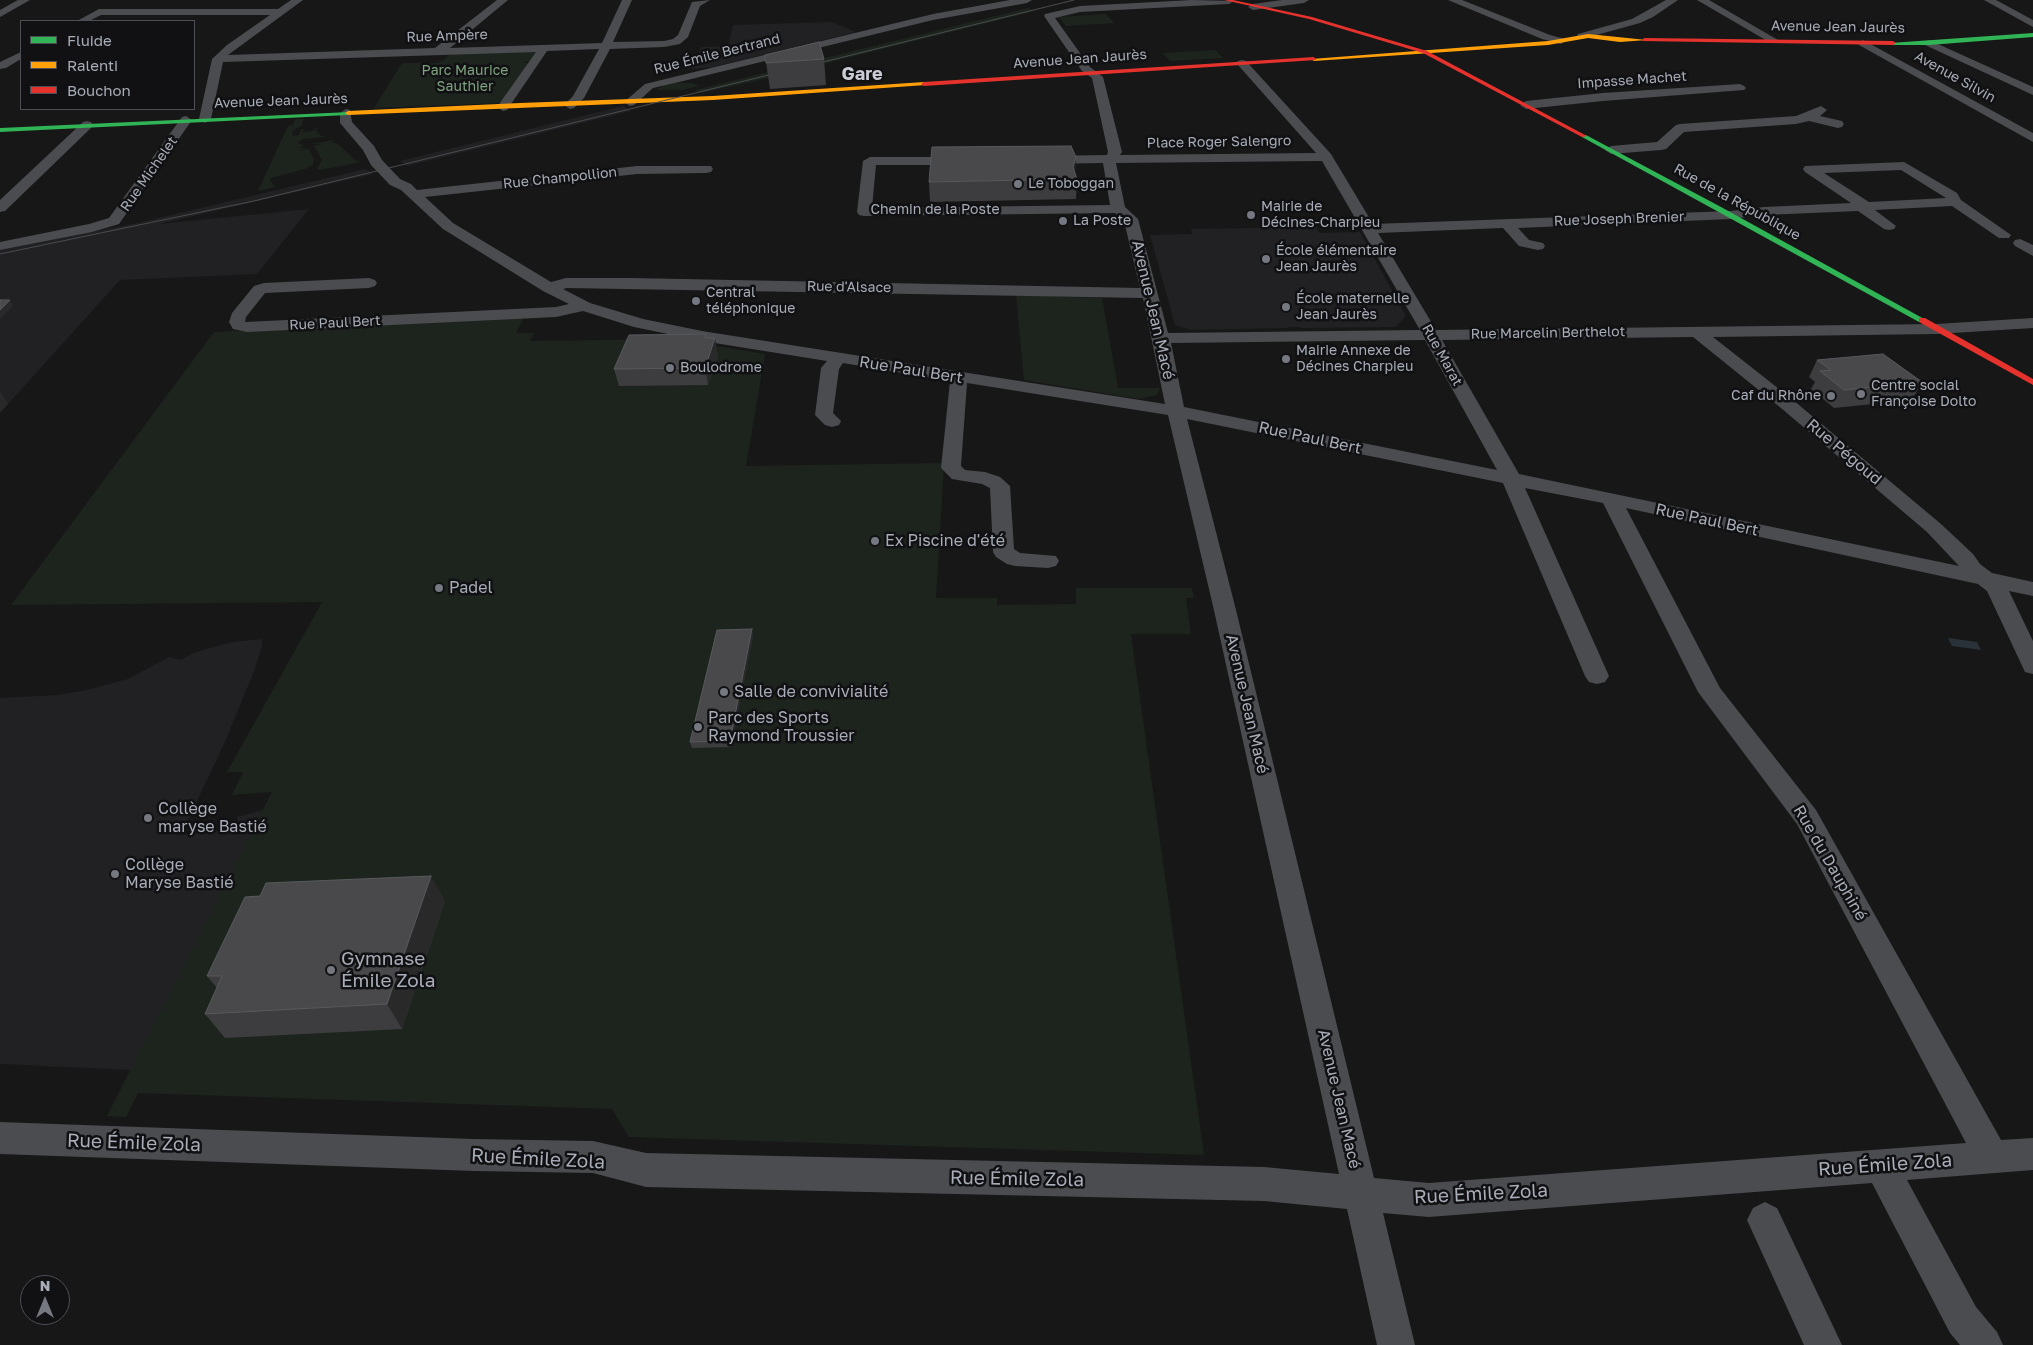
<!DOCTYPE html>
<html>
<head>
<meta charset="utf-8">
<style>
	body { margin:0 }
	#map { position:relative; width:2033px; height:1345px; overflow:hidden; background:#171717; font-family:"Golos Text",sans-serif }
	canvas { display:block }
	.legend { position:absolute; left:20px; top:20px; width:175px; height:90px; box-sizing:border-box; background:#111113; border:1px solid #4d4f55; margin:0; padding:6px 9px; list-style:none; font-size:15px; color:#a8adb8 }
	.legend li { display:flex; align-items:center; gap:10px; height:25px }
	.legend b { width:25px; border:1px solid #4d4f55 }
	.north { position:absolute; left:20px; top:1275px; width:50px; height:50px; box-sizing:border-box; background:#111113; border:1px solid #4d4f55; border-radius:50%; rotate:0deg; font-size:14px; font-weight:700; line-height:20px; text-align:center; color:#a8adb8 }
	.north::after { content:''; display:block; margin:auto; width:18px; height:22px; background:#757880; clip-path:polygon(50% 0,100% 100%,50% 72%,0 100%) }
</style>
</head>
<body>
<div id="map">
<canvas width="2033" height="1345"></canvas>
<ul class="legend">
<li><b style="height:6px;background:#30b455"></b>Fluide</li>
<li><b style="height:6px;background:#ff9f0a"></b>Ralenti</li>
<li><b style="height:6px;background:#e5322d"></b>Bouchon</li>
</ul>
<div class="north">N</div>
</div>
<script>
const ctx = document.querySelector('canvas').getContext('2d');
ctx.lineJoin = 'round';
function fillPath(path, color) {
  ctx.fillStyle = color;
  ctx.fill(path, 'evenodd');
}
function poly(rows) {
  const path = new Path2D();
  for (const r of rows) {
    path.moveTo(r[0], r[1]);
    for (let i = 2; i < r.length; i += 2) path.lineTo(r[i], r[i + 1]);
  }
  return path;
}
function strokePath(path, color, width, dash) {
  ctx.strokeStyle = color;
  ctx.lineWidth = width;
  ctx.lineCap = dash ? 'butt' : 'round';
  ctx.setLineDash(dash || []);
  ctx.stroke(path);
}
function drawText(font, color, halo, rows, align = 'center') {
  ctx.font = font + ' "Golos Text",sans-serif';
  ctx.lineWidth = 5;
  ctx.setLineDash([]);
  ctx.textBaseline = 'middle';
  ctx.strokeStyle = halo;
  ctx.fillStyle = color;
  for (const [text, x, y, turn = 0] of rows) {
    ctx.save();
    ctx.translate(x, y);
    ctx.rotate((+turn || 0) * Math.PI / 180);
    ctx.textAlign = isNaN(turn) ? turn : align;
    if (halo) ctx.strokeText(text, 0, 0);
    ctx.fillText(text, 0, 0);
    ctx.restore();
  }
}
const built = poly([
	[832,22,856,32,713,67,691,69,701,47,728,46,733,25],
	[623,106,631,111,407,166,400,161],
	[365,169,373,174,159,224,309,209,257,274,120,280,0,413,0,250,142,222],
	[1305,227,1316,227,1319,233,1360,232,1406,316,1396,327,1300,328,1300,327,1288,327,1288,328,1190,330,1175,325,1150,235,1192,234,1191,229],
	[262,639,262,646,254,671,225,742,181,835,214,832,238,825,237,817,263,810,132,1070,0,1064,0,698,58,695,87,690,128,679,169,657,181,660,191,654,209,648,233,642]
]);
const green = poly([
	[1028,8,1035,11,703,94,748,82,701,93,695,90],
	[1106,14,1114,23,1066,26,1059,17],
	[1215,50,1223,58,1170,61,1163,53],
	[537,51,530,61,524,62,523,63,529,63,500,103,374,108,402,63,437,63,445,59,450,53],
	[668,83,693,83,699,86,682,90,656,90],
	[295,119,304,119,301,126,294,130,292,133,293,136,299,135,301,129,303,129,303,132,313,131,316,128,318,128,315,130,318,131,316,132,319,133,318,134,325,137,303,139,298,142,304,146,297,148,307,148,299,150,309,149,314,160,313,165,305,169,271,178,270,180,275,187,258,191,288,126,293,125],
	[335,140,331,143,337,143,355,160,362,162,319,170,317,168,322,160,314,146,323,144,310,144],
	[1016,295,1102,298,1118,388,1160,388,1157,395,1139,399,1024,380],
	[524,317,516,333,534,333,530,341,673,339,765,354,746,466,944,463,936,598,997,598,997,605,1076,604,1076,588,1192,588,1194,598,1186,598,1191,634,1131,634,1204,1155,629,1137,612,1109,138,1093,126,1117,107,1116,272,792,232,795,243,772,227,772,322,602,11,605,214,332]
]);
const water = poly([
	[1948,638,1977,642,1981,650,1952,646]
]);
const street = poly([
	[18,0,30,0,0,17,0,10,18,0],
	[291,0,303,0,228,55,435,48,497,0,508,0,450,48,602,43,622,0,632,0,613,42,664,41,673,39,678,35,692,2,710,0,700,6,688,37,680,44,664,47,610,49,584,98,574,108,570,109,564,105,573,96,599,49,547,51,507,110,503,111,497,107,536,52,223,62,211,119,205,123,199,119,212,59,227,45,270,15,101,15,89,21,77,21,99,9,278,9,291,0],
	[1010,0,1032,0,1027,3,933,20,679,82,653,88,634,105,630,106,624,102,645,84,933,14,1010,0],
	[1192,0,1234,1,1229,4,1080,12,1055,18,1090,67,1103,77,1122,152,1120,155,1316,153,1238,65,1236,63,1238,61,1242,60,1246,61,1331,154,1373,224,1731,211,1764,207,1851,203,1805,172,1803,169,1805,166,1904,162,1957,193,1961,200,2011,235,2009,238,1999,238,1952,206,1875,210,1896,226,1894,229,1889,230,1884,229,1858,211,1764,215,1731,219,1518,228,1529,240,1543,243,1545,246,1543,249,1538,250,1519,246,1503,228,1378,233,1436,330,1936,324,2033,318,2033,328,1936,334,1713,337,1793,400,1941,524,1973,554,1980,564,1992,573,2033,582,2033,596,2009,591,2033,641,2033,674,2025,672,1987,591,1978,584,1626,508,1720,688,1816,810,2001,1140,2033,1138,2033,1170,1907,1180,1976,1307,1997,1332,2003,1345,1960,1345,1950,1333,1872,1183,1429,1217,1383,1213,1415,1345,1377,1345,1347,1209,1264,1201,646,1187,593,1173,474,1171,0,1154,0,1122,474,1139,593,1141,646,1153,1264,1167,1339,1174,1213,606,1168,415,967,383,961,466,965,470,985,472,1000,477,1010,486,1014,549,1020,553,1056,556,1059,561,1056,566,1048,568,1015,566,1007,564,996,557,993,552,990,488,982,484,952,479,941,468,950,381,843,363,839,369,833,413,841,421,839,425,832,427,825,425,815,415,821,368,827,361,702,341,634,327,583,311,556,317,247,332,233,329,229,322,232,313,254,286,264,283,369,278,375,280,377,283,375,286,369,288,265,293,246,317,245,322,556,307,569,304,543,291,443,229,401,190,390,185,371,165,363,150,340,123,340,113,346,109,350,110,352,122,374,146,382,160,400,179,411,184,417,190,637,166,711,166,713,169,711,172,706,173,637,174,425,197,453,223,551,282,566,278,632,278,1140,288,1124,221,1115,213,864,216,859,215,857,212,863,161,870,157,962,157,969,161,962,165,876,165,872,208,1110,205,1103,163,1043,164,1036,160,1043,156,1107,155,1108,152,1092,78,1082,71,1044,16,1045,14,1080,6,1192,0],
	[1322,161,1420,330,1168,333,1138,219,1125,207,1116,163,1322,161],
	[1901,170,1946,198,1869,202,1824,173,1901,170],
	[567,288,1143,298,1165,404,702,331,643,319,590,303,563,289,567,288],
	[1693,337,1781,408,1927,532,1959,566,1519,474,1442,340,1693,337],
	[1425,340,1497,470,1184,407,1171,343,1425,340],
	[1187,419,1503,483,1585,676,1589,682,1597,684,1605,682,1609,676,1525,488,1603,503,1698,692,1797,824,1966,1143,1429,1183,1374,1178,1235,606,1187,419],
	[1282,0,1309,0,1304,3,1253,10,1248,7,1253,4,1282,0],
	[1448,0,1462,0,1550,35,1565,39,1566,41,1561,44,1542,39,1448,0],
	[1666,0,1678,0,1653,17,1640,23,1582,39,1577,36,1578,34,1632,19,1666,0],
	[1697,0,1709,0,1778,40,1777,42,1769,42,1697,0],
	[1984,0,1996,0,2033,20,2033,27,1984,0],
	[1863,40,2033,133,2033,142,1859,45,1858,43,1863,40],
	[1929,40,2033,87,2033,95,1925,45,1924,43,1929,40],
	[21,52,21,59,6,68,0,69,0,62,21,52],
	[1740,84,1744,86,1746,88,1744,90,1603,101,1526,109,1520,105,1526,101,1603,93,1740,84],
	[1821,106,1827,110,1820,116,1842,121,1844,124,1842,127,1838,128,1809,121,1796,124,1684,132,1666,149,1661,150,1611,154,1605,150,1611,146,1657,142,1676,125,1680,124,1796,116,1821,106],
	[186,116,192,120,119,224,92,232,0,250,0,242,89,224,109,218,182,117,186,116],
	[87,121,91,122,93,125,91,128,5,211,0,212,0,200,83,122,87,121],
	[2020,239,2033,245,2033,256,2015,246,2013,243,2015,240,2020,239],
	[1765,1202,1777,1208,1842,1345,1804,1345,1747,1220,1753,1208,1765,1202]
]);
const fast = poly([
	[2033,33,2033,37,1929,45,1893,45,1890,43,2033,33],
	[350,112,348,115,0,132,0,128,350,112],
	[1582,135,1586,135,1721,207,1926,320,1919,322,1582,137,1582,135]
]);
const slow = poly([
	[1588,34,1647,40,1620,42,1588,38,1548,45,1314,61,1311,59,1548,41,1588,34],
	[924,82,926,85,713,100,348,115,345,113,348,111,520,103,713,96,924,82]
]);
const jam = poly([
	[1224,0,1233,0,1312,17,1427,51,1587,136,1582,137,1423,53,1309,19,1224,0],
	[1644,38,1893,41,1896,43,1893,45,1642,41,1644,38],
	[1314,57,1316,60,924,86,921,84,924,82,1314,57],
	[1919,318,1925,318,2033,379,2033,385,1919,322,1919,318]
]);
const tram = poly([
	[811,65,1074,0],
	[0,254,254,201,781,72]
]);
const wall = poly([
	[765,55,824,59,826,85,770,89],
	[1077,179,1076,199,930,202,929,182],
	[706,338,718,355,708,385,619,386,614,369],
	[1817,360,1922,382,1912,400,1834,408,1811,389,1815,382,1809,377],
	[753,636,731,747,692,748,690,742],
	[445,901,402,1029,225,1038,205,1014,217,988,207,976]
]);
const shadedWall = poly([
	[1076,157,1075,176,1073,167],
	[10,300,13,306,0,319,0,310],
	[715,338,718,355,708,385,705,368],
	[0,391,8,404,0,412],
	[752,629,753,636,731,747,730,741],
	[431,876,445,901,402,1029,387,1004]
]);
const building = poly([
	[819,42,824,59,766,63,765,55,819,42],
	[1071,146,1076,157,1073,167,1077,179,929,182,932,147,1071,146],
	[0,300,10,300,0,310,0,300],
	[706,334,705,338,715,338,705,368,614,369,629,335,706,334],
	[1883,354,1922,382,1844,390,1820,371,1831,370,1817,360,1883,354],
	[752,629,730,741,690,742,717,630,752,629],
	[431,876,387,1004,205,1014,222,976,207,976,245,897,260,896,266,883,431,876]
]);
const markers = [
	[1018,184,5,"#757880"],
	[1251,215,5,"#757880"],
	[1063,221,5,"#757880"],
	[1266,259,5,"#757880"],
	[696,301,5,"#757880"],
	[1286,307,5,"#757880"],
	[1286,359,5,"#757880"],
	[670,368,5,"#757880"],
	[1861,394,5,"#757880"],
	[1831,396,5,"#757880"],
	[875,541,5,"#757880"],
	[439,588,5,"#757880"],
	[724,692,5,"#757880"],
	[698,727,5,"#757880"],
	[148,818,5,"#757880"],
	[115,874,5,"#757880"],
	[331,970,5,"#757880"]
];
const farStreetnames = [
	["Avenue Jean Jaurès",1838,27,1],
	["Rue Ampère",447,36,-2],
	["Rue Émile Bertrand",717,54,-14],
	["Avenue Jean Jaurès",1080,59,-4],
	["Avenue Silvin",1955,77,29],
	["Impasse Machet",1632,80,-4],
	["Avenue Jean Jaurès",281,101,-2],
	["Place Roger Salengro",1219,142,-1],
	["Rue Michelet",149,174,-55],
	["Rue Champollion",560,178,-6],
	["Rue de la République",1737,202,29],
	["Chemin de la Poste",935,210],
	["Rue Joseph Brenier",1619,219,-2],
	["Rue d'Alsace",849,287,1],
	["Rue Paul Bert",335,323,-3],
	["Rue Marcelin Berthelot",1548,333,-1],
	["Rue Marat",1442,355,61]
];
const farParknames = [
	["Parc Maurice",465,71],
	["Sauthier",465,87]
];
const farPoinames = [
	["Le Toboggan",1028,184],
	["Mairie de",1261,207],
	["Décines-Charpieu",1261,223],
	["La Poste",1073,221],
	["École élémentaire",1276,251],
	["Jean Jaurès",1276,267],
	["Central",706,293],
	["téléphonique",706,309],
	["École maternelle",1296,299],
	["Jean Jaurès",1296,315],
	["Mairie Annexe de",1296,351],
	["Décines Charpieu",1296,367],
	["Boulodrome",680,368],
	["Centre social",1871,386],
	["Françoise Dolto",1871,402],
	["Caf du Rhône",1821,396,"right"]
];
const streetNames = [
	["Avenue Jean Macé",1153,310,77],
	["Rue Paul Bert",911,370,9],
	["Rue Paul Bert",1310,438,12],
	["Rue Pégoud",1844,452,40],
	["Rue Paul Bert",1707,520,12],
	["Avenue Jean Macé",1247,704,77],
	["Rue du Dauphiné",1830,863,60],
	["Avenue Jean Macé",1339,1099,77]
];
const poiNames = [
	["Ex Piscine d'été",885,541],
	["Padel",449,588],
	["Salle de convivialité",734,692],
	["Parc des Sports",708,718],
	["Raymond Troussier",708,736],
	["Collège",158,809],
	["maryse Bastié",158,827],
	["Collège",125,865],
	["Maryse Bastié",125,883]
];
const farDistrictnames = [
	["Gare",862,74]
];
const nearPoinames = [
	["Gymnase",341,959],
	["Émile Zola",341,981]
];
const nearStreetnames = [
	["Rue Émile Zola",134,1143,2],
	["Rue Émile Zola",538,1159,3],
	["Rue Émile Zola",1885,1165,-4],
	["Rue Émile Zola",1017,1179,1],
	["Rue Émile Zola",1481,1194,-3]
];
fillPath(built, '#212123');
fillPath(green, '#1d241e');
fillPath(water, '#2a3239');
fillPath(street, '#4b4c50');
fillPath(fast, '#30b455');
fillPath(slow, '#ff9f0a');
fillPath(jam, '#e5322d');
strokePath(tram, '#4b4c4f', 1);
fillPath(wall, '#3d3d3f');
fillPath(shadedWall, '#29292a');
fillPath(building, '#49494c');
strokePath(building, '#58595d', 1);
for (const [x, y, r, color] of markers) {
  const dot = new Path2D();
  dot.arc(x, y, r, 0, 2 * Math.PI);
  ctx.fillStyle = color;
  ctx.fill(dot);
  strokePath(dot, '#111113', 2);
}
drawText('14px', '#a8adb8', '#111113', farStreetnames);
drawText('14px', '#7fa381', '#111113', farParknames);
drawText('14px', '#a8adb8', '#111113', farPoinames, 'left');
drawText('16px', '#a8adb8', '#111113', streetNames);
drawText('16px', '#a8adb8', '#111113', poiNames, 'left');
drawText('bold 18px', '#c9ccd4', '#111113', farDistrictnames);
drawText('19px', '#a8adb8', '#111113', nearPoinames, 'left');
drawText('19px', '#a8adb8', '#111113', nearStreetnames);
</script>
</body>
</html>
